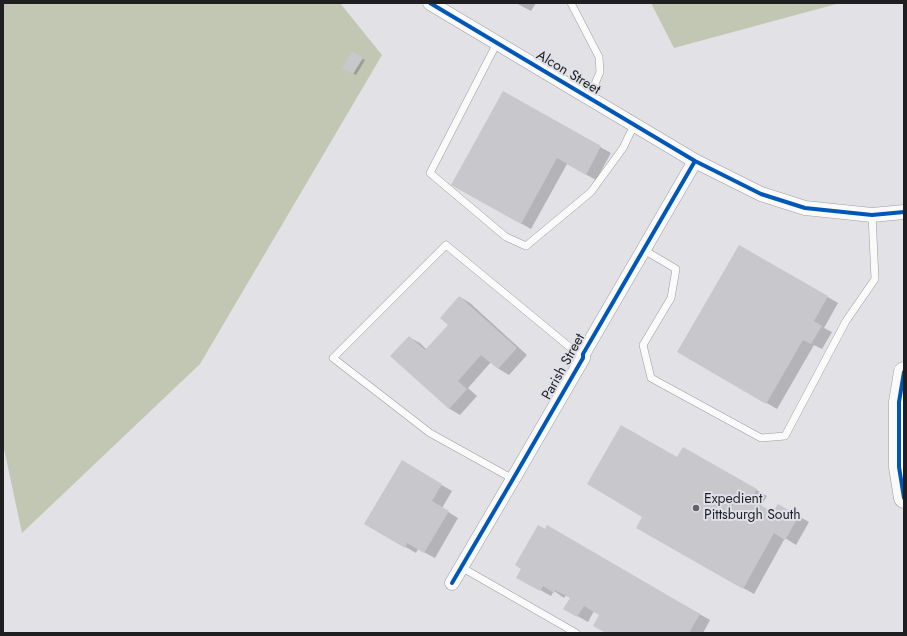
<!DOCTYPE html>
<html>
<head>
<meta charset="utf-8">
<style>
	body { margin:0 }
	#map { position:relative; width:907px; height:636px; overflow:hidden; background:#e1e1e6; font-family:Jost,sans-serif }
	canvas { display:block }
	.frame { position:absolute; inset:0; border:4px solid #1f1f22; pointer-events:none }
</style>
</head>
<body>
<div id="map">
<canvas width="907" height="636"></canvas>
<div class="frame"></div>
</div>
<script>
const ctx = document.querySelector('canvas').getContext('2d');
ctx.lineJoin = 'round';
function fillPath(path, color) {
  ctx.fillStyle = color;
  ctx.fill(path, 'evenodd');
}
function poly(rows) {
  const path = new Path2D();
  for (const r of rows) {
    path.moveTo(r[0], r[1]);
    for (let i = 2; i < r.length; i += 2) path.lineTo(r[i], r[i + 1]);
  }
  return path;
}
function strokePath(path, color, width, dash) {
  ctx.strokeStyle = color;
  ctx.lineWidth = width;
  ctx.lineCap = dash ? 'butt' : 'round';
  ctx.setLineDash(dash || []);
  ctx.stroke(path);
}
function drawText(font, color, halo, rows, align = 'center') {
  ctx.font = font + ' Jost,sans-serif';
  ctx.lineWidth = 4;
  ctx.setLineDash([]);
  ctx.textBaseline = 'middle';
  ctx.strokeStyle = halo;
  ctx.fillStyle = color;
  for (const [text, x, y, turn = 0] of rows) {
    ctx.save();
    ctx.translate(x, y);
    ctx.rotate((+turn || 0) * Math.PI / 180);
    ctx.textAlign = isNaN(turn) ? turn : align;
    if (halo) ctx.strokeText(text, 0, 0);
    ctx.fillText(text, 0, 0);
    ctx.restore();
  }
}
const forest = poly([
	[3,3,340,3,382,55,200,364,22,533,3,444],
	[651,3,840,3,674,48]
]);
const shadow = poly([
	[516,3,536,3,531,11],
	[352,52,365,60,356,75,343,67],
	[503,93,611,153,596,180,567,164,531,229,452,185],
	[740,246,838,303,824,328,832,332,822,349,814,345,777,409,679,352],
	[460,297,470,303,527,355,509,375,499,369,491,362,468,388,477,396,460,415,450,409,392,356,409,337,420,343,427,350,449,325],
	[683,448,767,496,761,506,773,513,778,505,809,522,796,545,785,538,754,594,637,528],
	[402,462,452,491,442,508,458,518,435,558,418,549,416,553,366,524],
	[547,527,710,620,703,633,608,633,601,615,594,611,588,622,565,609,571,598,566,595,564,598,554,591,551,596,517,577]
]);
const building = poly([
	[352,51,363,58,353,74,342,68],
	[503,91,601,146,586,175,557,158,521,224,451,185],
	[739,245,828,296,814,321,822,326,811,344,803,340,766,404,677,352],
	[459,296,517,348,498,369,481,355,458,381,467,389,449,409,390,356,409,336,425,350,448,325,440,318],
	[621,425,677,457,683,447,757,489,751,500,773,512,778,504,799,516,785,540,774,533,743,589,636,528,642,517,587,484],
	[402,460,442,484,432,501,449,511,424,553,407,543,405,548,364,524],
	[538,525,545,529,547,525,700,614,689,633,606,633,593,626,599,615,584,606,577,617,563,609,570,598,555,590,554,593,543,586,540,591,516,578,521,569,515,565]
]);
const lane = poly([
	[571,3,599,57,600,72,589,98],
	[497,43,430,173,506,237,526,246,591,192,623,148,634,125],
	[644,250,676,269,671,298,643,345,651,378,761,438,785,436,846,321,875,279,872,215],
	[513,479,430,433,333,358,446,245,583,358],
	[461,567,576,633]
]);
const street = poly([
	[430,3,695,161,761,194,805,208,872,215,904,212],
	[452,583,513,479,583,358,583,354,695,161]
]);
const secondary = poly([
	[904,372,899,402,899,467,904,498]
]);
const cycleway = poly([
	[430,3,695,161,761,194,805,208,872,215,904,212],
	[904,372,899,402,899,467,904,498],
	[452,583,513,479,583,358,583,354,695,161]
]);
const markers = [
	[696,508,4,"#636367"]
];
const streetNames = [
	["Alcon Street",568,73,31],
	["Parish Street",564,367,-61]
];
const poiNames = [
	["Expedient",704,500],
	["Pittsburgh South",704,516]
];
fillPath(forest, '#c2c7b3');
fillPath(shadow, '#0003');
fillPath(building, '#c8c8cc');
strokePath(lane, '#9d9da0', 8);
strokePath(street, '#9d9da0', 15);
strokePath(secondary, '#9d9da0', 21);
strokePath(lane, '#fafafb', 7);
strokePath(street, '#fafafb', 14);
strokePath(secondary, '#fafafb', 20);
strokePath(cycleway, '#0057b8', 4);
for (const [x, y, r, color] of markers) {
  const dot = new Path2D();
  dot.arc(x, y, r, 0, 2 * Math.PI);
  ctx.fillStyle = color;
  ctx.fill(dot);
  strokePath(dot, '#dfe0e8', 1.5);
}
drawText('14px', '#1f1f22', '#dfe0e8', streetNames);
drawText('14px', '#1f1f22', '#dfe0e8', poiNames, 'left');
</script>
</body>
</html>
